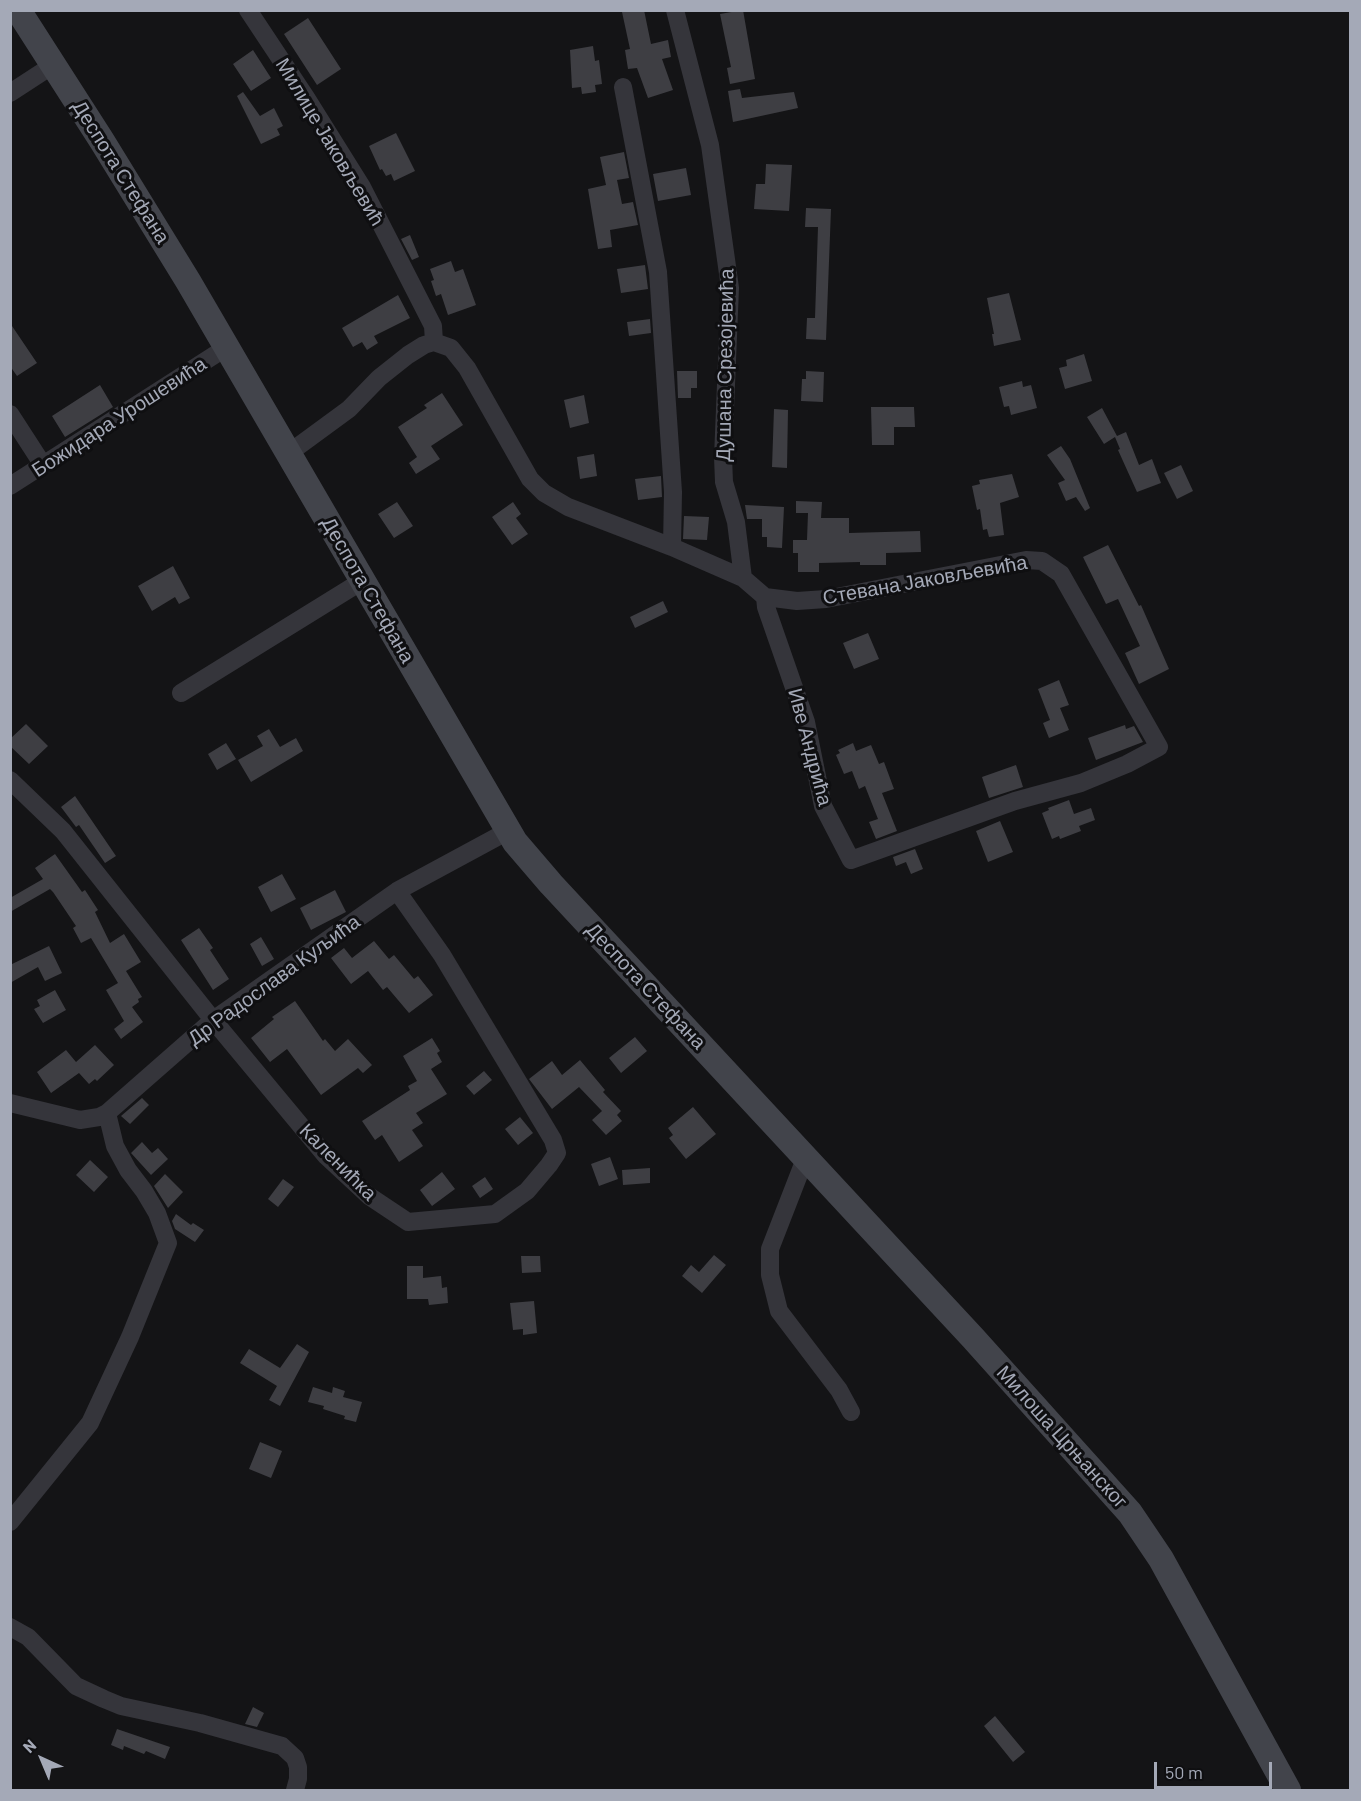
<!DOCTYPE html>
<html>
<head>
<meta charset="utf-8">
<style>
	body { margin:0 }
	#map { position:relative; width:1361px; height:1801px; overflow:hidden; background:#141416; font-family:Barlow,sans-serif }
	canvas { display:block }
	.frame { position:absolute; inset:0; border:12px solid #a4a9b7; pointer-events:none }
	.north { position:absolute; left:12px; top:1729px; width:60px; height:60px; -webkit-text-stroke:4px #0f0f11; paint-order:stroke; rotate:316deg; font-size:16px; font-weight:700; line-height:24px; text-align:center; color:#a4a9b7 }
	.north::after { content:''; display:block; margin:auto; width:21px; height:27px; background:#a4a9b7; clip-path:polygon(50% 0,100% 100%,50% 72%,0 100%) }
	.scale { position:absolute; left:1154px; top:1762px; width:118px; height:27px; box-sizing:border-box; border:3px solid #a4a9b7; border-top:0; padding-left:8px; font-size:18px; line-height:21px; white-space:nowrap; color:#a4a9b7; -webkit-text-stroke:4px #0f0f11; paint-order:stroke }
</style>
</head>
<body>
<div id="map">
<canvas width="1361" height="1801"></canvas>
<div class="frame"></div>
<div class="north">N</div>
<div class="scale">50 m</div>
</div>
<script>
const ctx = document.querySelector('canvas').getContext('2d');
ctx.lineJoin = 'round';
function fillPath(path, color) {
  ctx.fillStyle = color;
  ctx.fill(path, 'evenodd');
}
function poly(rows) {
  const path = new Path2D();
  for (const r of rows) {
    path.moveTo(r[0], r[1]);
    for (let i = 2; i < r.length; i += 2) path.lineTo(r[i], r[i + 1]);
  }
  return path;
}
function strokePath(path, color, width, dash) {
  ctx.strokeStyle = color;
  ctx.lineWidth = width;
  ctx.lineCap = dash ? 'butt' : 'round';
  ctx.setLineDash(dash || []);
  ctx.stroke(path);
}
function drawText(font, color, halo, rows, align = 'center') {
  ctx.font = font + ' Barlow,sans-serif';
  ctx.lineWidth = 6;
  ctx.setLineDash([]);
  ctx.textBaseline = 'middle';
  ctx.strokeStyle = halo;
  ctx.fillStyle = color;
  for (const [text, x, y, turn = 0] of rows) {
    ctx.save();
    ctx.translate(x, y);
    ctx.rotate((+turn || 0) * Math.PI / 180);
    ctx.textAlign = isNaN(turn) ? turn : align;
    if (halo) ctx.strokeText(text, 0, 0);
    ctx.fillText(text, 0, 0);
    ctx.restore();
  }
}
const building = poly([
	[631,10,644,10,651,44,668,40,671,57,662,59,673,90,648,98,637,68,628,69,625,50,630,49,622,12],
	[743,10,755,79,730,84,727,68,731,67,720,14],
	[308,18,341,69,317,85,284,34],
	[593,46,595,61,599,60,602,84,595,85,596,92,582,94,581,87,572,88,570,50],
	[253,50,271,78,251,91,233,64],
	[740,89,742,98,794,92,798,108,733,122,728,91],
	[243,92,260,116,274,108,283,126,277,129,280,135,261,144,237,96],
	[396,133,415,171,394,181,391,174,386,176,382,169,380,170,369,146],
	[624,152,629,178,617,180,622,204,633,202,638,225,610,230,612,247,598,249,588,189,606,185,600,157],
	[766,164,792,165,789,211,754,209,756,184,765,184],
	[686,168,691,195,658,201,653,174],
	[806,208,831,209,826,340,806,339,807,318,815,318,818,227,805,227],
	[410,235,419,257,412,260,401,239],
	[451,261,455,272,463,269,476,305,448,315,441,294,436,296,431,281,434,280,430,269],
	[645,265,648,289,621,293,617,269],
	[1009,293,1021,340,994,346,992,334,994,334,987,298],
	[398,295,410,318,374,336,378,343,367,350,362,342,353,347,342,328],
	[650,319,651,333,629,336,627,322],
	[10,323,37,363,17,376,10,366],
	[1084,354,1092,381,1065,389,1059,368,1067,366,1066,360],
	[677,371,697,371,697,388,691,388,691,398,678,398],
	[806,371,824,372,823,402,801,401,802,379,806,379],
	[1022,381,1023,387,1031,385,1037,408,1011,415,1009,406,1004,407,999,387],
	[100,385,113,407,65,437,52,416],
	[442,393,463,425,431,446,440,459,416,474,409,463,417,457,398,427,427,408,424,405],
	[584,395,589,423,570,428,564,400],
	[871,407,914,407,915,427,894,427,894,445,872,445],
	[1102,408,1117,436,1126,432,1139,465,1152,459,1161,483,1137,492,1118,450,1120,449,1115,437,1104,444,1087,417],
	[774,409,788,410,787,468,772,467],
	[1061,446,1070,459,1090,508,1085,511,1076,497,1066,501,1058,483,1065,480,1047,455],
	[594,454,597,476,580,479,577,457],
	[1181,465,1193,491,1177,499,1164,473],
	[1012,474,1019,497,1000,503,1004,535,989,537,987,529,983,530,980,509,977,510,972,486,980,484,979,480],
	[661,476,662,497,638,500,635,479],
	[796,501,822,502,821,518,849,518,849,533,920,531,921,552,886,553,886,565,860,565,860,562,819,563,819,572,798,572,798,553,793,553,793,540,807,540,808,513,796,513],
	[397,502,413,526,394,538,378,514],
	[513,502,521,514,516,518,528,534,512,545,492,517],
	[745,505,784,507,782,548,767,547,767,537,762,537,762,519,747,519],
	[684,516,709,517,707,540,683,539],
	[1108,545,1139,606,1141,605,1169,669,1139,684,1125,653,1140,646,1118,599,1106,604,1083,557],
	[173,566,190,598,179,604,175,597,152,611,138,586],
	[663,601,668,612,635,628,630,617],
	[868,633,879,659,854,669,843,643],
	[1059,680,1069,705,1060,708,1069,730,1049,738,1043,723,1050,720,1038,689],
	[26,724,48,746,29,764,10,746,10,739],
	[1125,725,1126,729,1134,726,1143,742,1096,760,1088,738],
	[269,729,280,747,296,738,303,751,251,782,238,760,263,746,257,736],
	[226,743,236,759,217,770,208,754],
	[853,743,856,751,871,745,879,764,884,762,894,789,882,793,897,831,876,839,869,822,878,819,865,786,859,789,852,771,844,774,836,755,840,753,838,750],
	[1016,765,1023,787,989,798,982,777],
	[75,796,116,856,105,863,79,825,76,827,61,807],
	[1069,800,1074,814,1091,808,1095,820,1079,826,1081,831,1060,839,1059,836,1052,839,1042,813,1049,810,1048,808],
	[1000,821,1013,852,988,862,976,831],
	[915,849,923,869,911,874,906,862,896,866,893,857],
	[55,854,82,892,85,890,98,910,95,912,110,943,124,934,141,962,126,971,142,997,138,999,139,1002,132,1007,143,1022,121,1039,114,1029,124,1021,106,990,118,983,91,938,81,943,73,928,76,926,53,892,50,889,10,912,10,898,43,879,35,868],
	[282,874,296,899,271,912,258,887],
	[335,890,346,912,311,930,300,908],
	[199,928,213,948,210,950,229,979,213,990,181,940],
	[261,937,274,959,262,966,250,944],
	[374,941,389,959,394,955,414,979,418,976,433,995,409,1013,387,987,383,990,368,971,351,984,331,958,344,948,352,958],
	[49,946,62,973,45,981,38,967,10,983,10,965],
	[55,990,66,1010,43,1023,34,1009,40,1006,37,1000],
	[295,1001,323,1041,325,1039,335,1051,348,1039,372,1065,363,1073,358,1068,321,1095,287,1049,270,1062,251,1038,274,1019,272,1017],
	[635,1037,647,1051,621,1073,609,1058],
	[432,1038,440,1051,437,1053,442,1062,431,1069,447,1094,416,1113,423,1123,412,1130,423,1146,399,1162,382,1135,375,1140,362,1121,410,1090,408,1086,417,1081,403,1056],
	[95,1045,114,1065,97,1081,95,1079,89,1084,79,1073,51,1093,37,1072,66,1050,76,1062],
	[580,1060,605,1090,603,1092,621,1111,617,1115,622,1121,606,1135,592,1120,602,1111,579,1087,552,1109,529,1079,552,1061,562,1075],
	[484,1071,492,1080,474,1095,466,1086],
	[142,1098,149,1105,130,1124,121,1116],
	[693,1107,716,1134,686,1159,669,1138,673,1135,668,1128],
	[520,1117,533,1133,518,1145,505,1129],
	[142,1142,152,1153,158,1148,168,1159,151,1175,131,1153],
	[610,1157,618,1179,599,1186,591,1164],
	[90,1160,108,1177,94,1192,76,1175],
	[650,1168,650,1183,623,1185,622,1170],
	[442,1172,455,1189,432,1206,420,1190],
	[165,1174,183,1192,168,1208,154,1186],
	[485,1177,493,1189,480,1198,472,1186],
	[283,1179,294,1187,278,1207,268,1199],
	[176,1214,191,1225,193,1223,204,1230,195,1242,175,1229,172,1221],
	[714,1255,726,1265,702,1293,682,1276,691,1265,699,1272],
	[521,1256,540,1256,541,1272,522,1273],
	[407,1266,423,1266,423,1278,441,1276,442,1288,447,1287,448,1303,429,1305,428,1299,407,1299],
	[534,1301,537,1333,523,1335,523,1329,513,1330,510,1303],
	[297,1344,309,1352,280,1406,269,1400,277,1386,240,1363,249,1349,280,1368],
	[313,1387,332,1393,333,1387,345,1391,343,1397,362,1402,356,1422,344,1419,345,1416,323,1409,324,1406,308,1402],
	[260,1442,282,1451,271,1478,249,1469],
	[253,1707,264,1713,257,1727,245,1724],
	[995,1716,1025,1752,1013,1762,984,1726],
	[117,1729,170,1747,165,1759,146,1751,144,1754,124,1746,123,1750,111,1745]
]);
const street = poly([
	[248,10,307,99,362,187,433,326,434,342],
	[675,10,710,145,730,288,723,457,724,482,736,522,743,578],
	[623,87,658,272,673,492,672,547],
	[10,93,53,65],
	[10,414,43,465],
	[289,453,349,409,379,378,408,355,424,345,434,342,451,348,467,368,530,479,544,493,568,507,672,547,743,578,765,597,797,601,826,599,1026,560,1042,561,1061,574,1159,747,1127,764,1081,783,1015,801,851,860,823,806,806,722,766,607,765,597],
	[10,486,227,347],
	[181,693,362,581],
	[10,780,63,831,213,1020,326,1156,369,1196,408,1222,495,1214,527,1191,549,1165,557,1153,553,1140,442,955,397,891],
	[10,1103,80,1120,99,1117,107,1113,213,1020,397,891,508,831],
	[805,1159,770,1249,770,1275,779,1311,839,1390,851,1412],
	[10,1522,90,1423,130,1337,168,1243,157,1213,144,1191,128,1170,115,1146,107,1113],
	[10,1627,28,1637,76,1686,104,1699,121,1706,200,1723,282,1746,295,1758,298,1767,298,1779,295,1790]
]);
const secondary = poly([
	[18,10,102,141,188,281,515,842,551,884,973,1338,1130,1513,1161,1559,1288,1790]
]);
const streetNames = [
	["Милице Јаковљевић",330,142,59],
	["Деспота Стефана",121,172,58],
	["Душана Срезојевића",725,365,-89],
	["Божидара Урошевића",119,417,-33],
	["Стевана Јаковљевића",925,580,-10],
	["Деспота Стефана",368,590,60],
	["Иве Андрића",810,747,75],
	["Др Радослава Куљића",274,980,-36],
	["Деспота Стефана",646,986,47],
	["Каленићка",338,1162,45],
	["Милоша Црњанског",1062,1437,48]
];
fillPath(building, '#3e3e43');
strokePath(street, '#35353b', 18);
strokePath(secondary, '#42444b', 26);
drawText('20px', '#a4a9b7', '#0f0f11', streetNames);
</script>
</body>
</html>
